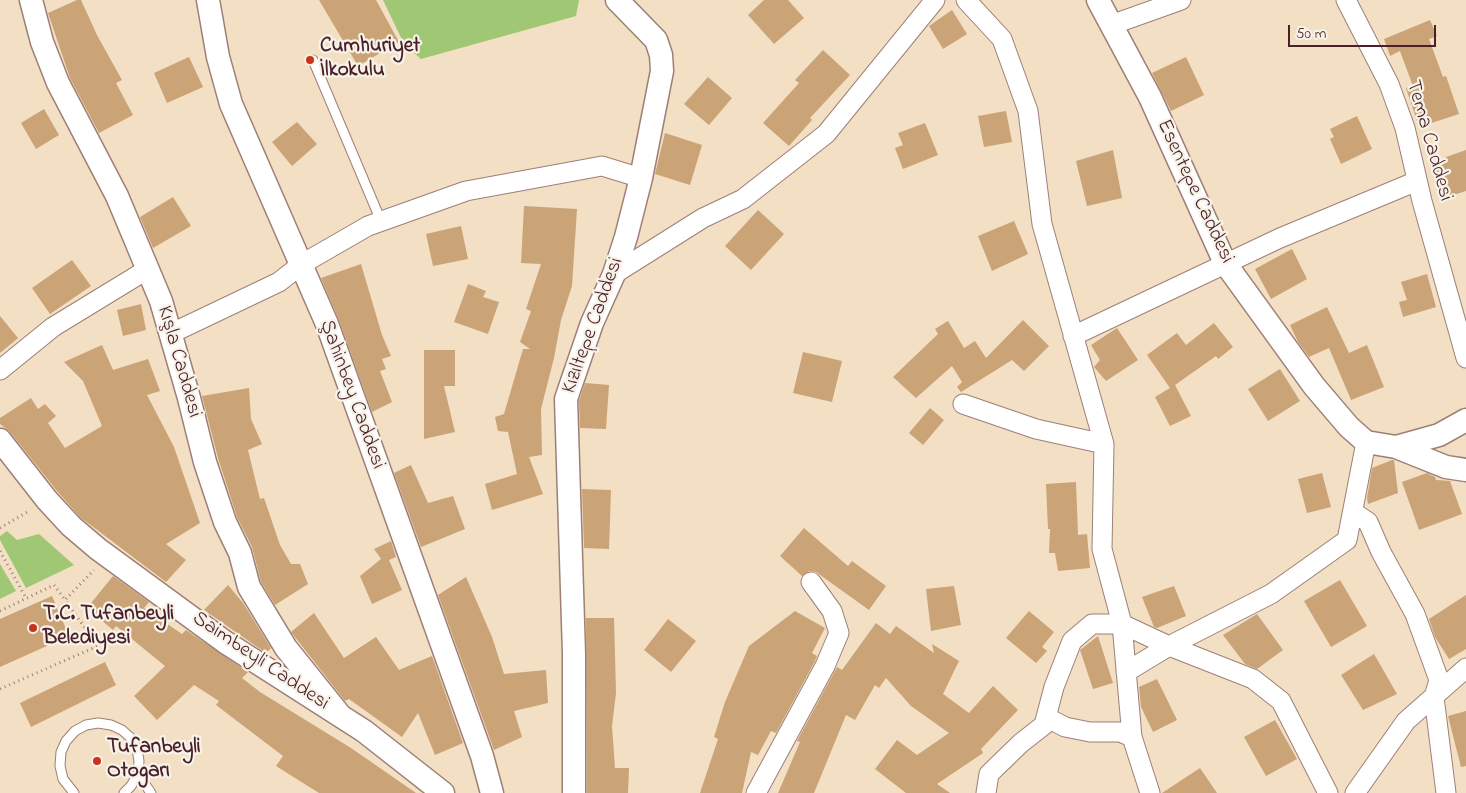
<!DOCTYPE html>
<html>
<head>
<meta charset="utf-8">
<style>
	body { margin:0 }
	#map { position:relative; width:1466px; height:793px; overflow:hidden; background:#f3dfc3; font-family:"Indie Flower",sans-serif }
	canvas { display:block }
	.scale { position:absolute; left:1288px; top:25px; width:148px; height:22px; box-sizing:border-box; border:2px solid #4a1f2b; border-top:0; padding-left:6px; font-size:15px; line-height:18px; white-space:nowrap; color:#4a1f2b; -webkit-text-stroke:4px #f7f3e8; paint-order:stroke }
</style>
</head>
<body>
<div id="map">
<canvas width="1466" height="793"></canvas>
<div class="scale">50 m</div>
</div>
<script>
const ctx = document.querySelector('canvas').getContext('2d');
ctx.lineJoin = 'round';
function fillPath(path, color) {
  ctx.fillStyle = color;
  ctx.fill(path, 'evenodd');
}
function poly(rows) {
  const path = new Path2D();
  for (const r of rows) {
    path.moveTo(r[0], r[1]);
    for (let i = 2; i < r.length; i += 2) path.lineTo(r[i], r[i + 1]);
  }
  return path;
}
function strokePath(path, color, width, dash) {
  ctx.strokeStyle = color;
  ctx.lineWidth = width;
  ctx.lineCap = dash ? 'butt' : 'round';
  ctx.setLineDash(dash || []);
  ctx.stroke(path);
}
function drawText(font, color, halo, rows, align = 'center') {
  ctx.font = font + ' "Indie Flower",sans-serif';
  ctx.lineWidth = 4.5;
  ctx.setLineDash([]);
  ctx.textBaseline = 'middle';
  ctx.strokeStyle = halo;
  ctx.fillStyle = color;
  for (const [text, x, y, turn = 0] of rows) {
    ctx.save();
    ctx.translate(x, y);
    ctx.rotate((+turn || 0) * Math.PI / 180);
    ctx.textAlign = isNaN(turn) ? turn : align;
    if (halo) ctx.strokeText(text, 0, 0);
    ctx.fillText(text, 0, 0);
    ctx.restore();
  }
}
const green = poly([
	[383,0,579,0,576,16,421,59,404,44],
	[7,531,17,540,39,534,74,565,26,588,0,540,0,536],
	[0,564,16,591,0,599]
]);
const building = poly([
	[77,0,81,0,97,35,122,80,116,83,133,115,99,133,70,78,48,13],
	[319,0,376,0,399,42,358,66],
	[764,0,788,0,804,18,774,44,748,15],
	[952,10,967,34,943,49,929,26],
	[1430,20,1437,36,1429,39,1443,77,1446,76,1459,114,1419,127,1406,88,1413,86,1400,51,1390,56,1384,39],
	[823,50,850,75,810,118,812,120,789,146,763,123,799,83,795,80],
	[189,57,203,87,167,103,154,73],
	[1186,57,1204,95,1171,111,1152,73],
	[708,77,732,98,709,125,684,104],
	[44,109,59,135,36,149,21,123],
	[1006,111,1012,142,984,147,978,116],
	[1357,116,1372,149,1341,164,1330,139,1334,137,1330,129],
	[297,122,317,144,292,166,272,142],
	[925,123,938,155,903,169,895,148,903,145,898,133],
	[665,133,702,145,690,185,655,174],
	[1113,150,1122,198,1087,206,1076,161],
	[1466,150,1466,191,1444,198,1432,162],
	[173,197,191,226,153,248,140,217],
	[524,206,577,209,572,286,561,320,554,358,541,409,542,455,529,457,543,494,492,510,485,484,517,474,508,432,498,431,495,417,504,414,523,349,530,349,520,342,531,311,526,309,541,264,521,263],
	[758,210,784,234,751,270,725,246],
	[1014,221,1028,254,992,271,978,236],
	[461,226,468,259,433,266,426,234],
	[1292,249,1307,279,1271,299,1255,269],
	[72,260,91,286,50,314,32,288],
	[361,264,382,335,391,356,382,359,386,369,380,371,392,402,372,412,339,320,321,278],
	[1427,274,1436,307,1403,317,1399,302,1407,300,1401,282],
	[468,284,486,291,483,297,499,302,488,334,454,322],
	[141,304,146,330,123,336,117,310],
	[1327,307,1349,353,1367,345,1384,387,1351,400,1329,348,1309,357,1298,342,1290,325],
	[0,316,18,338,0,353],
	[1023,320,1049,346,1024,371,1012,360,961,392,957,387,962,382,952,366,916,398,893,377,938,334,935,329,948,321,964,348,975,341,986,358],
	[1214,323,1233,347,1218,359,1216,356,1175,385,1191,416,1170,426,1155,397,1170,388,1147,355,1177,333,1186,345],
	[1117,328,1138,360,1106,381,1094,367,1100,360,1091,345],
	[102,345,113,370,148,359,160,391,147,395,174,447,200,523,166,544,186,560,166,582,80,517,57,491,10,432,0,424,0,418,31,398,38,409,45,404,56,416,48,423,65,448,102,426,83,381,64,362],
	[424,350,455,350,455,386,444,386,455,432,424,439],
	[803,352,842,361,832,402,793,393],
	[1280,369,1300,401,1268,421,1248,389],
	[585,383,609,385,606,429,580,428,579,401],
	[249,388,251,419,262,444,248,450,260,499,264,498,280,545,291,564,300,564,308,584,275,605,261,582,252,547,237,517,218,458,202,396],
	[930,408,944,420,923,445,909,433],
	[1392,460,1394,460,1398,493,1368,504,1367,498,1372,468],
	[411,465,428,503,453,496,465,529,421,547,394,473],
	[1322,473,1331,507,1307,513,1298,479],
	[1427,473,1435,477,1436,480,1450,481,1462,514,1419,530,1402,482],
	[1076,482,1078,535,1087,534,1090,568,1058,571,1055,553,1049,553,1050,529,1048,529,1046,484],
	[582,489,611,490,609,549,584,548],
	[804,528,848,566,852,561,886,586,869,610,816,572,809,571,802,576,780,556],
	[391,541,396,557,389,560,402,590,372,604,360,576,381,559,374,549],
	[113,576,149,602,144,608,182,634,186,630,248,672,242,678,260,692,351,748,416,793,319,793,276,766,283,756,216,705,219,701,194,685,157,720,134,696,165,666,116,626,113,630,87,608],
	[466,577,492,637,504,674,546,670,548,703,514,711,522,737,494,750,438,595],
	[1340,580,1367,626,1331,647,1304,601],
	[228,585,243,603,271,648,266,653,204,610],
	[954,586,961,625,931,631,926,589],
	[1174,586,1186,616,1157,628,1154,627,1142,597],
	[1466,595,1466,649,1449,659,1435,637,1429,619],
	[52,596,69,636,0,667,0,619],
	[795,611,825,628,812,653,817,656,815,661,776,733,771,731,758,755,751,752,742,793,700,793,718,739,714,737,725,702,749,646],
	[1029,611,1054,632,1042,647,1047,651,1036,663,1006,638],
	[314,613,344,658,376,637,399,670,432,656,463,743,435,755,418,713,402,737,349,699,345,701,291,632],
	[1257,614,1283,650,1257,669,1245,664,1223,635],
	[586,618,614,618,616,693,612,726,615,768,629,768,628,793,587,793],
	[668,619,696,641,671,672,644,650],
	[876,623,890,634,896,626,934,653,932,644,959,661,943,694,969,713,993,686,1018,710,981,749,983,753,937,784,950,793,906,793,875,769,897,740,917,755,949,733,911,706,886,678,879,688,875,685,855,720,846,715,814,793,778,793,800,742,797,741,837,667,842,670],
	[1098,636,1113,683,1093,689,1080,650],
	[1374,654,1397,694,1363,710,1341,675],
	[105,662,116,685,31,727,20,703],
	[1157,679,1177,720,1153,732,1141,707,1139,687],
	[1466,711,1466,766,1461,767,1448,716],
	[1275,720,1297,759,1266,776,1244,737],
	[1200,768,1217,793,1162,793]
]);
const path = poly([
	[0,528,29,511],
	[0,551,26,598],
	[0,611,54,585,65,600],
	[0,689,98,646,65,600,94,570]
]);
const service = poly([
	[313,60,381,221],
	[138,774,151,793],
	[74,793,63,779,60,766,61,752,66,741,75,731,86,725,98,723,111,725,122,730,131,738,137,749,139,761,138,774,131,786,124,793]
]);
const minor = poly([
	[966,0,1002,39,1028,111,1042,224,1104,444,1102,549,1122,624,1132,737,1150,793],
	[1346,0,1389,84,1405,128,1422,201,1466,358],
	[1111,25,1181,0],
	[614,274,703,218,743,199,826,134,935,0],
	[172,333,279,282,302,264,368,226,466,191,602,166,641,178],
	[1073,336,1280,238,1417,181],
	[0,370,53,327,148,269],
	[963,404,1036,429,1104,444],
	[1353,512,1368,522,1381,552,1415,614,1439,680,1434,697,1446,793],
	[1126,672,1169,646,1271,594,1347,540,1366,442],
	[1046,717,1065,727,1090,732,1120,732,1132,737],
	[756,793,825,666,839,633,832,611,811,582],
	[986,793,989,774,1021,743,1044,725,1054,687,1072,641,1092,624,1122,624,1169,646,1253,679,1281,701,1328,793],
	[1355,793,1406,721,1466,668]
]);
const tertiary = poly([
	[31,0,42,42,58,83,117,196,161,301,189,398,205,462,225,522,240,553,249,587,286,648,339,714],
	[208,0,218,57,231,104,327,324,482,756,492,793],
	[1098,0,1150,97,1225,263,1314,386,1349,427,1366,442,1396,447],
	[1466,420,1439,435,1396,447,1446,467,1466,470],
	[0,440,47,500,71,526,98,549,225,642,364,731,443,793],
	[574,793,574,654,566,399,592,323,614,274,626,237,641,178,662,71,661,55,656,40,617,0]
]);
const markers = [
	[310,60,5,"#c8321e"],
	[33,628,5,"#c8321e"],
	[97,761,5,"#c8321e"]
];
const poiNames = [
	["Cumhuriyet",320,48],
	["İlkokulu",320,72],
	["T.C. Tufanbeyli",43,616],
	["Belediyesi",43,640],
	["Tufanbeyli",107,749],
	["Otogarı",107,773]
];
const streetNames = [
	["Tema Caddesi",1428,141,74],
	["Esentepe Caddesi",1194,192,65],
	["Kızıltepe Caddesi",594,326,-70],
	["Kışla Caddesi",178,362,74],
	["Şahinbey Caddesi",351,395,70],
	["Saimbeyli Caddesi",260,662,34]
];
fillPath(green, '#a0c874');
fillPath(building, '#caa377');
strokePath(service, '#9e7f77', 11);
strokePath(minor, '#9e7f77', 21);
strokePath(tertiary, '#9e7f77', 25);
strokePath(path, '#9e7f77', 3, [1, 4]);
strokePath(service, '#fff', 9);
strokePath(minor, '#fff', 19);
strokePath(tertiary, '#fff', 22);
for (const [x, y, r, color] of markers) {
  const dot = new Path2D();
  dot.arc(x, y, r, 0, 2 * Math.PI);
  ctx.fillStyle = color;
  ctx.fill(dot);
  strokePath(dot, '#f7f3e8', 2);
}
drawText('bold 21px', '#4a1f2b', '#f7f3e8', poiNames, 'left');
drawText('21px', '#4a1f2b', '#f7f3e8', streetNames);
</script>
</body>
</html>
